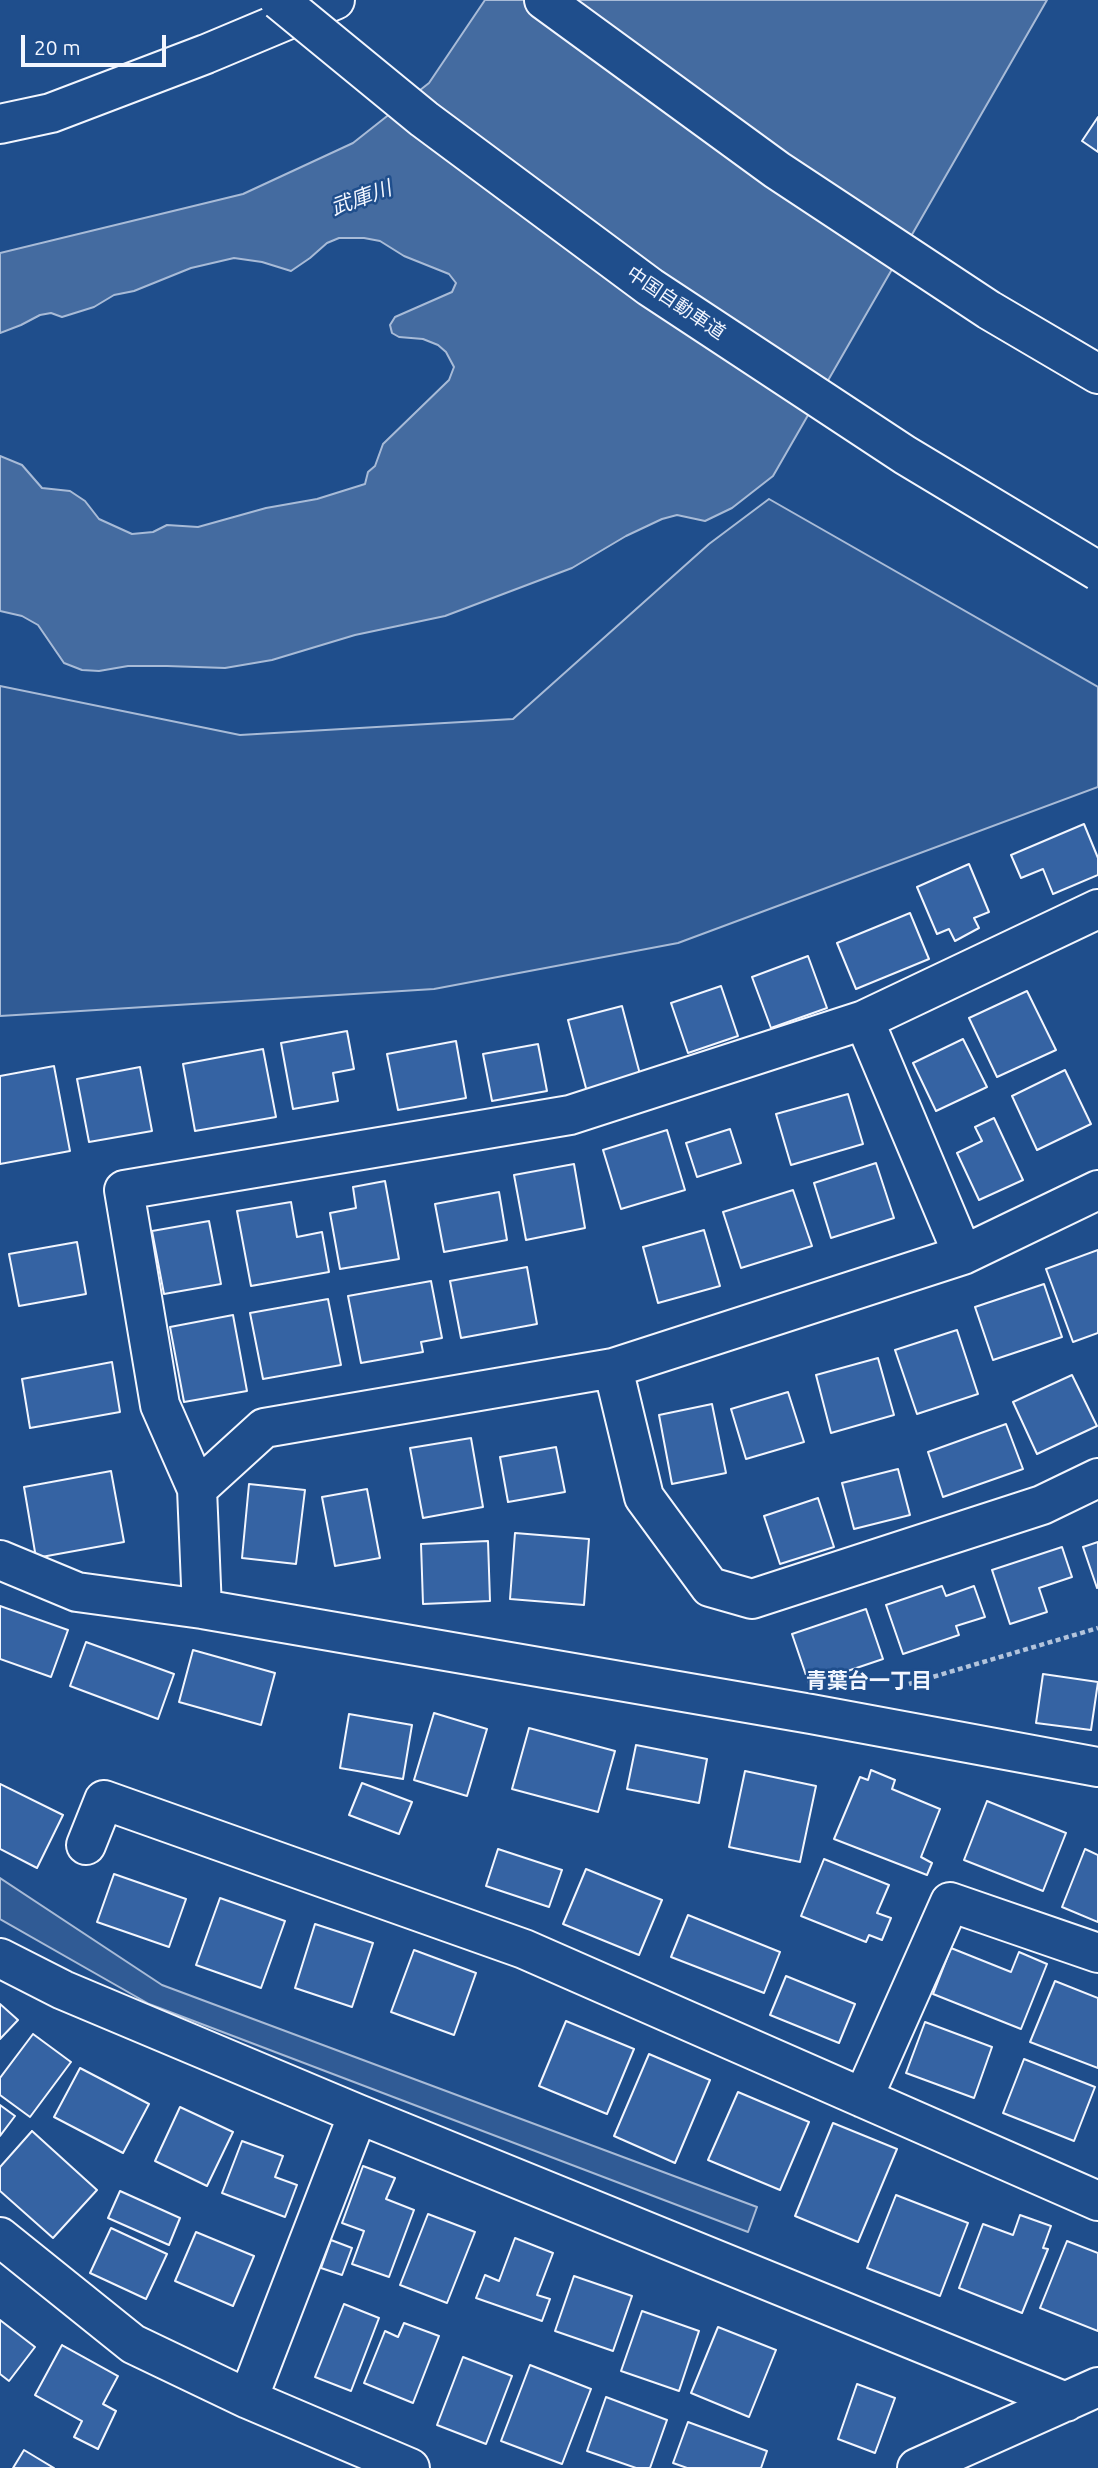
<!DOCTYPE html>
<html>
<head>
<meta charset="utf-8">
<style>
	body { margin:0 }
	#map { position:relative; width:1098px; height:2468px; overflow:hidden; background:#1f4e8c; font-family:Ubuntu,sans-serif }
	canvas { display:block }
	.scale { position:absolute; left:21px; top:35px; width:145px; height:32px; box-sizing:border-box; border:4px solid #f2f6ff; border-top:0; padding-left:9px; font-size:21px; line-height:24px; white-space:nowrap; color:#f2f6ff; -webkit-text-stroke:5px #1f4e8c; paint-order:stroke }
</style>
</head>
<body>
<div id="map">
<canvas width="1098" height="2468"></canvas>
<div class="scale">20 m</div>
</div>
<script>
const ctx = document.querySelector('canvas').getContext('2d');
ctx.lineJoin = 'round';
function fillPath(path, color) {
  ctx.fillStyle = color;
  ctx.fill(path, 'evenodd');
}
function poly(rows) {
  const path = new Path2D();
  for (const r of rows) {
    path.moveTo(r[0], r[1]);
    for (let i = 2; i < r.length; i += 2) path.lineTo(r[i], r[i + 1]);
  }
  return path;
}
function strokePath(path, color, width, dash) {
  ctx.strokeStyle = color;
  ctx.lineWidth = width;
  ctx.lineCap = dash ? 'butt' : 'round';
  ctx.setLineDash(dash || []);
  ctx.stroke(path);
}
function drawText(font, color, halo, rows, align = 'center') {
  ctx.font = font + ' Ubuntu,"Noto Sans JP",sans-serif';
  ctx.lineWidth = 5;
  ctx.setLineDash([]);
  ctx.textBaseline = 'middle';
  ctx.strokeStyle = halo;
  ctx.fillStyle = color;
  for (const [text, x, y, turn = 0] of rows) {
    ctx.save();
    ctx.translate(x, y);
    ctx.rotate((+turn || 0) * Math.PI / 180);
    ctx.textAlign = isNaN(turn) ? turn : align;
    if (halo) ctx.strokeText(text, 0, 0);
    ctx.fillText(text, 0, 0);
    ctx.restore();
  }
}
const green = poly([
	[769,499,1098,687,1098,787,678,943,434,989,0,1016,0,686,240,735,513,719,709,544,769,499],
	[0,1878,162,1985,757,2207,748,2232,149,2004,0,1919,0,1878]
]);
const water = poly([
	[485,0,1047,0,773,476,732,508,705,521,677,515,662,519,626,536,572,568,445,616,355,635,272,660,225,668,167,666,128,666,99,671,82,670,64,663,38,625,22,616,0,611,0,456,22,465,42,488,70,491,85,501,99,519,132,534,153,532,167,525,198,527,266,508,317,499,365,484,368,472,375,466,383,444,449,380,454,367,446,352,438,345,423,339,399,337,392,333,390,325,395,317,452,292,456,283,449,274,404,256,380,241,364,238,339,238,327,243,310,258,291,271,262,262,234,258,191,268,134,291,114,295,94,307,62,317,51,313,40,315,21,325,0,333,0,253,243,194,353,143,429,83,485,0]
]);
const building = poly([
	[1098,117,1098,152,1082,141,1098,117],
	[1084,824,1098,858,1098,875,1053,894,1043,869,1021,878,1011,855,1084,824],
	[969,864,989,912,974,918,979,928,955,941,949,929,937,934,917,887,969,864],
	[910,913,929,959,856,989,837,943,910,913],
	[808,956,827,1008,771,1028,752,977,808,956],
	[721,986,738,1036,688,1053,671,1003,721,986],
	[1027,991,1056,1050,997,1077,969,1018,1027,991],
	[622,1006,641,1078,587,1092,568,1020,622,1006],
	[347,1031,354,1069,333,1073,338,1101,293,1109,281,1043,347,1031],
	[963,1039,987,1087,936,1111,913,1063,963,1039],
	[456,1041,466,1098,398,1110,387,1054,456,1041],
	[538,1044,547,1091,492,1101,483,1054,538,1044],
	[263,1049,276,1117,195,1131,183,1064,263,1049],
	[54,1066,70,1151,0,1164,0,1076,54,1066],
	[140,1067,152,1131,89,1142,77,1079,140,1067],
	[1065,1070,1091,1124,1037,1150,1012,1096,1065,1070],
	[848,1094,863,1144,791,1165,776,1114,848,1094],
	[994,1118,1023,1180,979,1200,957,1153,982,1141,975,1127,994,1118],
	[730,1129,741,1163,697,1177,686,1143,730,1129],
	[667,1130,685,1190,621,1209,603,1150,667,1130],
	[876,1163,894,1218,831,1238,814,1183,876,1163],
	[574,1164,585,1228,526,1240,514,1175,574,1164],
	[385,1181,399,1259,340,1269,330,1213,356,1208,353,1187,385,1181],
	[793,1190,812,1246,741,1268,723,1212,793,1190],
	[499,1192,507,1240,444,1252,435,1204,499,1192],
	[291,1202,297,1237,322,1232,329,1272,251,1286,237,1211,291,1202],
	[209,1221,221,1284,164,1294,152,1231,209,1221],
	[704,1230,720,1286,658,1303,643,1247,704,1230],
	[77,1242,86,1294,19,1306,9,1254,77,1242],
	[1098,1250,1098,1333,1073,1342,1046,1269,1098,1250],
	[527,1267,537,1324,461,1338,450,1281,527,1267],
	[431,1281,442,1338,421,1342,423,1352,361,1363,348,1296,431,1281],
	[1044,1284,1062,1337,993,1360,975,1307,1044,1284],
	[328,1299,341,1365,263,1379,250,1313,328,1299],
	[233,1315,247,1391,184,1402,170,1327,233,1315],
	[957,1330,978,1394,917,1414,895,1350,957,1330],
	[878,1358,894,1415,831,1433,816,1375,878,1358],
	[112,1362,120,1412,30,1428,22,1379,112,1362],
	[1072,1375,1097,1426,1037,1454,1013,1402,1072,1375],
	[788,1392,804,1442,746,1459,731,1409,788,1392],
	[712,1404,726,1473,672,1484,659,1415,712,1404],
	[1006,1424,1023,1469,943,1497,928,1452,1006,1424],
	[471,1438,483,1507,423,1518,410,1448,471,1438],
	[556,1447,565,1492,508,1502,500,1457,556,1447],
	[898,1469,910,1515,854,1529,842,1483,898,1469],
	[111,1471,124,1542,36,1558,24,1487,111,1471],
	[249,1484,305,1490,296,1564,242,1558,249,1484],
	[367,1489,380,1558,335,1566,322,1497,367,1489],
	[818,1498,834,1547,780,1564,764,1516,818,1498],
	[515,1533,589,1539,584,1605,510,1599,515,1533],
	[488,1541,490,1601,423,1604,421,1544,488,1541],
	[1098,1542,1098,1587,1097,1588,1083,1547,1098,1542],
	[1062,1547,1072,1577,1039,1588,1047,1612,1010,1624,992,1570,1062,1547],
	[942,1586,946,1596,974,1586,985,1617,956,1626,959,1635,903,1654,886,1605,942,1586],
	[0,1606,68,1630,51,1677,0,1659,0,1606],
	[866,1609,883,1659,809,1684,792,1634,866,1609],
	[86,1642,174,1674,158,1719,70,1686,86,1642],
	[193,1650,275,1673,261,1725,179,1702,193,1650],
	[1043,1674,1098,1682,1091,1730,1036,1723,1043,1674],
	[434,1713,487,1729,467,1796,414,1780,434,1713],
	[349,1714,412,1725,403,1779,340,1768,349,1714],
	[529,1728,615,1751,598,1812,512,1789,529,1728],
	[636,1745,707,1759,699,1803,627,1789,636,1745],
	[871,1770,895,1780,892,1789,940,1809,921,1857,932,1863,927,1875,834,1839,860,1777,868,1780,871,1770],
	[745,1771,816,1786,800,1862,729,1847,745,1771],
	[362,1783,412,1802,399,1834,349,1815,362,1783],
	[0,1784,63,1815,37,1868,0,1849,0,1784],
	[987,1801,1066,1833,1043,1891,964,1860,987,1801],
	[498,1849,562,1870,549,1907,486,1886,498,1849],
	[1085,1849,1098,1855,1098,1922,1062,1907,1085,1849],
	[824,1859,889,1885,877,1913,891,1918,882,1940,869,1935,866,1942,801,1916,824,1859],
	[586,1869,662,1900,639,1955,563,1924,586,1869],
	[114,1874,186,1899,169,1947,97,1922,114,1874],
	[220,1898,285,1921,261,1988,196,1965,220,1898],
	[688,1915,780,1952,764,1993,671,1957,688,1915],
	[315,1924,373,1943,352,2007,295,1988,315,1924],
	[951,1948,1011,1972,1019,1952,1047,1964,1021,2029,933,1994,951,1948],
	[414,1950,476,1973,454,2035,391,2012,414,1950],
	[786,1976,855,2004,839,2043,770,2015,786,1976],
	[1055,1981,1098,1998,1098,2068,1030,2042,1055,1981],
	[0,2004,18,2020,0,2039,0,2004],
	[566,2021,634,2049,607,2114,539,2086,566,2021],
	[925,2022,992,2047,974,2098,906,2073,925,2022],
	[33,2034,71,2062,30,2117,0,2095,0,2078,33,2034],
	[649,2054,710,2080,675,2163,614,2136,649,2054],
	[1024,2059,1095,2087,1074,2141,1003,2113,1024,2059],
	[80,2068,149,2104,123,2153,54,2117,80,2068],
	[738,2092,809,2122,780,2190,708,2160,738,2092],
	[0,2105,15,2116,0,2136,0,2105],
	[180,2107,233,2132,207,2186,155,2161,180,2107],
	[833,2123,897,2149,858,2242,795,2216,833,2123],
	[32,2131,97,2190,53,2238,0,2191,0,2167,32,2131],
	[242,2141,283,2156,275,2177,297,2185,285,2217,222,2193,242,2141],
	[363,2166,395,2178,386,2199,414,2210,389,2277,352,2264,364,2231,342,2223,363,2166],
	[120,2191,180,2218,169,2245,108,2218,120,2191],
	[896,2195,968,2223,940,2296,867,2268,896,2195],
	[428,2214,475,2232,447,2303,400,2285,428,2214],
	[1020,2215,1051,2226,1043,2248,1048,2249,1022,2313,959,2288,983,2224,1013,2235,1020,2215],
	[111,2228,167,2254,146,2299,90,2273,111,2228],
	[196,2232,254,2256,233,2306,175,2281,196,2232],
	[515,2238,553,2253,537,2295,550,2299,542,2321,476,2298,485,2275,499,2281,515,2238],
	[331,2240,352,2248,342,2275,321,2268,331,2240],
	[1067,2241,1098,2253,1098,2331,1040,2308,1067,2241],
	[574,2276,632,2296,613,2351,555,2331,574,2276],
	[344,2304,379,2318,351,2391,315,2377,344,2304],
	[642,2311,699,2331,679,2391,621,2371,642,2311],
	[0,2320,35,2347,9,2381,0,2374,0,2320],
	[404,2323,439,2336,413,2403,364,2383,385,2331,398,2337,404,2323],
	[718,2327,776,2350,749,2417,691,2393,718,2327],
	[62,2345,118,2376,103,2404,116,2411,98,2449,74,2437,82,2421,35,2395,62,2345],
	[463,2357,512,2376,486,2444,437,2425,463,2357],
	[530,2365,591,2389,562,2464,501,2441,530,2365],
	[857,2384,895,2398,875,2453,838,2439,857,2384],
	[606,2397,667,2420,650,2468,636,2468,587,2451,606,2397],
	[688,2422,767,2451,761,2468,687,2468,673,2463,688,2422],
	[24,2450,54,2468,13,2468,24,2450]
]);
const path = poly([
	[909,1684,1098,1628]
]);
const minor = poly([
	[0,124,51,113,206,54,335,0],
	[864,1020,963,1255],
	[613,1368,644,1497,710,1587,752,1599,1042,1505,1098,1478],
	[197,1489,160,1405,124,1190,570,1115,864,1020,1098,909],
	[0,1560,77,1592,202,1609,811,1714,1098,1767],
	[202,1609,197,1489,264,1428,613,1368,963,1255,1098,1190],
	[86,1845,104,1800,524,1949,1098,2201],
	[0,1958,63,1990,358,2114,1066,2402],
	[863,2098,950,1902,1098,1953],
	[0,2237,133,2344,248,2399,410,2468],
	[248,2399,358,2114],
	[917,2468,1098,2387]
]);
const highway = poly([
	[544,0,777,170,989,310,1098,374]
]);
const highwayBridge = poly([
	[279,0,424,119,650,287,905,455,1098,571]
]);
const streetNames = [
	["中国自動車道",676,303,34]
];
const waterNames = [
	["武庫川",361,198,-20]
];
const neighbourhoodNames = [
	["青葉台一丁目",869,1681]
];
fillPath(green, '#305b95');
strokePath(green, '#a8bbd7', 2);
fillPath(water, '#446ba0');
strokePath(water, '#a8bbd7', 2);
fillPath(building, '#3563a3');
strokePath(building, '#f2f6ff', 2);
strokePath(minor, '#f2f6ff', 42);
strokePath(highway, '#f2f6ff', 42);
strokePath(path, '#b3c4dc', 4.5, [5, 3.5]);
strokePath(minor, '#1f4e8c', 38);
strokePath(highway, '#1f4e8c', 38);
strokePath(highwayBridge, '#f2f6ff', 42, []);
strokePath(highwayBridge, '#1f4e8c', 38);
drawText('19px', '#f2f6ff', '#1f4e8c', streetNames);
drawText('italic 21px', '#f2f6ff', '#1f4e8c', waterNames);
drawText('bold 21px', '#f2f6ff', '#1f4e8c', neighbourhoodNames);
</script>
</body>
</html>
